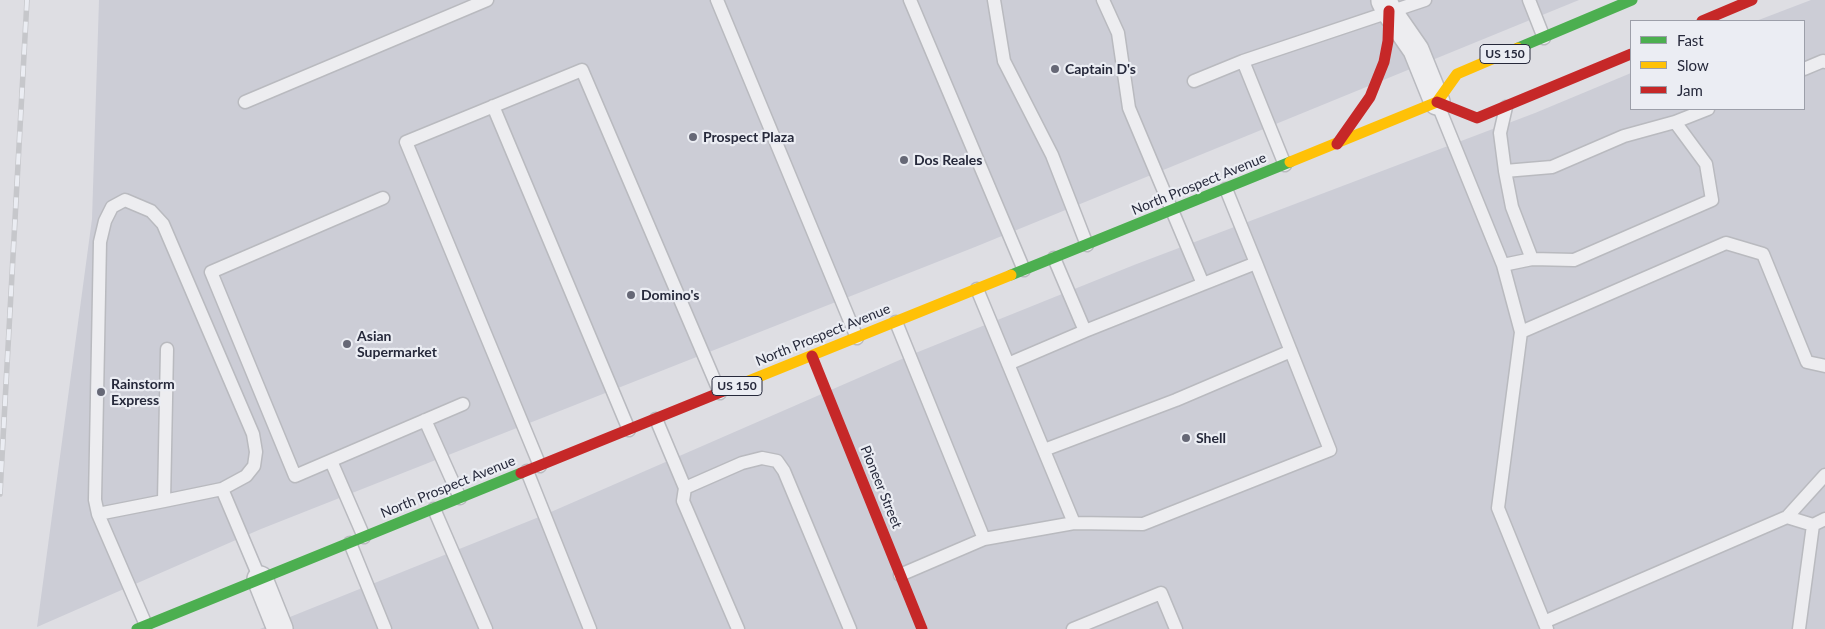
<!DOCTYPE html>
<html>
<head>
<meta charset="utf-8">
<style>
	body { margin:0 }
	#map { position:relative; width:1825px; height:629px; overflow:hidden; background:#dedee3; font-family:Lato,sans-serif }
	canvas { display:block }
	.legend { position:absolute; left:1630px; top:20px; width:175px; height:90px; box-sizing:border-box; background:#ebedf3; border:1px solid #9c9fa9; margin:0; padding:6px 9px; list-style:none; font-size:15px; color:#26293b }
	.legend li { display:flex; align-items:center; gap:10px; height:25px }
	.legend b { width:25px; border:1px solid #9c9fa9 }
</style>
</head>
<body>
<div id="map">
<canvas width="1825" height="629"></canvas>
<ul class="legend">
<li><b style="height:6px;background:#4caf50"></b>Fast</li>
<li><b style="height:6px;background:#ffc107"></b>Slow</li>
<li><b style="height:6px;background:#c62828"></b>Jam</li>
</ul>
</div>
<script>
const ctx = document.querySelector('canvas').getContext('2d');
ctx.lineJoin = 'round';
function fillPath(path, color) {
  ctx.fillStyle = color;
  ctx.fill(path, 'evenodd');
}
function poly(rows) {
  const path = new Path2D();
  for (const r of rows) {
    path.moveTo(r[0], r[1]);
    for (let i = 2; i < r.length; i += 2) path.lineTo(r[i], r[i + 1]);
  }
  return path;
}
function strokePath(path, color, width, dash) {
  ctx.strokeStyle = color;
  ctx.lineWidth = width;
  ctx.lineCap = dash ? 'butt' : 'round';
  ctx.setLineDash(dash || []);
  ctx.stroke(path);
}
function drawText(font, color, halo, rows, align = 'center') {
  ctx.font = font + ' Lato,sans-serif';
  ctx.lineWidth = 4.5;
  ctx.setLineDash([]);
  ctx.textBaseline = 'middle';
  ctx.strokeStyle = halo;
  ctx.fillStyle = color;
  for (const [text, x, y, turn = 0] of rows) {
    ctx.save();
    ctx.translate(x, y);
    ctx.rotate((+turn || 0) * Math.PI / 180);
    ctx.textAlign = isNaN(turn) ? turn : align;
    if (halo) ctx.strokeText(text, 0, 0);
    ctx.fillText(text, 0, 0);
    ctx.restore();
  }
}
const built = poly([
	[99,0,1579,0,975,247,261,529,37,627,92,219],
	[1811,0,1825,0,1825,629,260,629,544,515,918,352,1134,265,1535,113,1631,73,1631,109,1804,109,1804,21,1756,21]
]);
const lane = poly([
	[717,0,857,338],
	[910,0,1024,270],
	[994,0,1004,61,1052,155,1087,245],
	[1103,0,1118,33,1129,108,1203,284],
	[1529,0,1544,38],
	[1243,61,1285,165],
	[1804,69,1823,61,1825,62],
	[1194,81,1243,61,1425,0],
	[245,102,487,0],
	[1438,105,1503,265,1521,332,1498,508,1547,629],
	[493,106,629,430],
	[1505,171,1552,167,1624,136,1675,122,1708,109],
	[383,198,211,272,295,476,463,404],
	[1054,258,1085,331,1203,284,1256,263,1226,189],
	[1532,259,1574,260,1712,200,1706,164,1675,122],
	[1503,265,1532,259,1512,207,1505,171,1500,133,1506,107],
	[977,289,1074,523],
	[896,322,984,539],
	[1521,332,1726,243,1763,254,1807,362,1825,366],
	[167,349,164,501,222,489],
	[1008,364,1085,331],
	[656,419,685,488,683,501,738,629],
	[425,420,460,498],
	[1044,450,1176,400,1291,351],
	[331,461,364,537],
	[540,466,406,142,582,70,720,393],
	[527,471,590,629],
	[685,488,742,463,762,458,777,461,784,471,850,629],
	[434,509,486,629],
	[98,514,95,500,100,242,105,221,112,207,125,200,151,211,163,224,253,434,256,452,254,466,246,476,222,489,260,579],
	[1787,517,1825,475],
	[350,543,385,629],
	[900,575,984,539,1074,523,1143,524,1330,450,1256,263],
	[1544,622,1787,517,1813,525],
	[146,625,98,514,164,501],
	[1073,629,1161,593,1176,629],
	[1799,629,1813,525,1825,519]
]);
const street = poly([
	[1384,1,1389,11,1416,50,1437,102],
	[260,579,280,629]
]);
const fast = poly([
	[1518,48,1632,0],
	[1011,275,1290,162],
	[137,629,521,473]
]);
const slow = poly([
	[1290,162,1437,102,1457,74,1518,48],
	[731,388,1011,275]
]);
const jam = poly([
	[1702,21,1752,0],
	[1437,102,1477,118,1631,54],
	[1337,144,1370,97,1384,62,1388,41,1389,11],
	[812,356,922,629],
	[521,473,731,388]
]);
const rail = poly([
	[0,494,27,0]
]);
const markers = [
	[1055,69,5,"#666876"],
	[693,137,5,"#666876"],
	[904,160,5,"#666876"],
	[631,295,5,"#666876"],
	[347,344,5,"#666876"],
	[101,392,5,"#666876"],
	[1186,438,5,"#666876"]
];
const shields = [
	[1505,54,50],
	[737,386,50]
];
const shieldNames = [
	["US 150",1505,54],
	["US 150",737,386]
];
const poiNames = [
	["Captain D's",1065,69],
	["Prospect Plaza",703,137],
	["Dos Reales",914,160],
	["Domino's",641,295],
	["Asian",357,336],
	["Supermarket",357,352],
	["Rainstorm",111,384],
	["Express",111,400],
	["Shell",1196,438]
];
const streetNames = [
	["North Prospect Avenue",1199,184,-22],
	["North Prospect Avenue",823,335,-22],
	["North Prospect Avenue",448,487,-22],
	["Pioneer Street",881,487,68]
];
fillPath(built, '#cccdd6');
strokePath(lane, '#b9babf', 15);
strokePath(street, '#b9babf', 28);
strokePath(lane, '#ededf0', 12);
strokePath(street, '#ededf0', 25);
strokePath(fast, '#4caf50', 11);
strokePath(slow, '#ffc107', 11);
strokePath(jam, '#c62828', 11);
strokePath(rail, '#c6c7cb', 5.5);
strokePath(rail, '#ebedf3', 4, [11]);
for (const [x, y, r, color] of markers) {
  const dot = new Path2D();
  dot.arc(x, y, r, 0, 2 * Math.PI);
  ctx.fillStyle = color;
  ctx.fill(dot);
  strokePath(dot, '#ebedf3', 2);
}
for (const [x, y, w] of shields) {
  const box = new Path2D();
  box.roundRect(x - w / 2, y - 9.5, w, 19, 4);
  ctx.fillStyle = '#ebedf3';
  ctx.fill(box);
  strokePath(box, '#26293b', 1);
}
drawText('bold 12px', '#26293b', null, shieldNames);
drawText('bold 14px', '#26293b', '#ebedf3', poiNames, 'left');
drawText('14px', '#26293b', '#ebedf3', streetNames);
</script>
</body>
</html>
